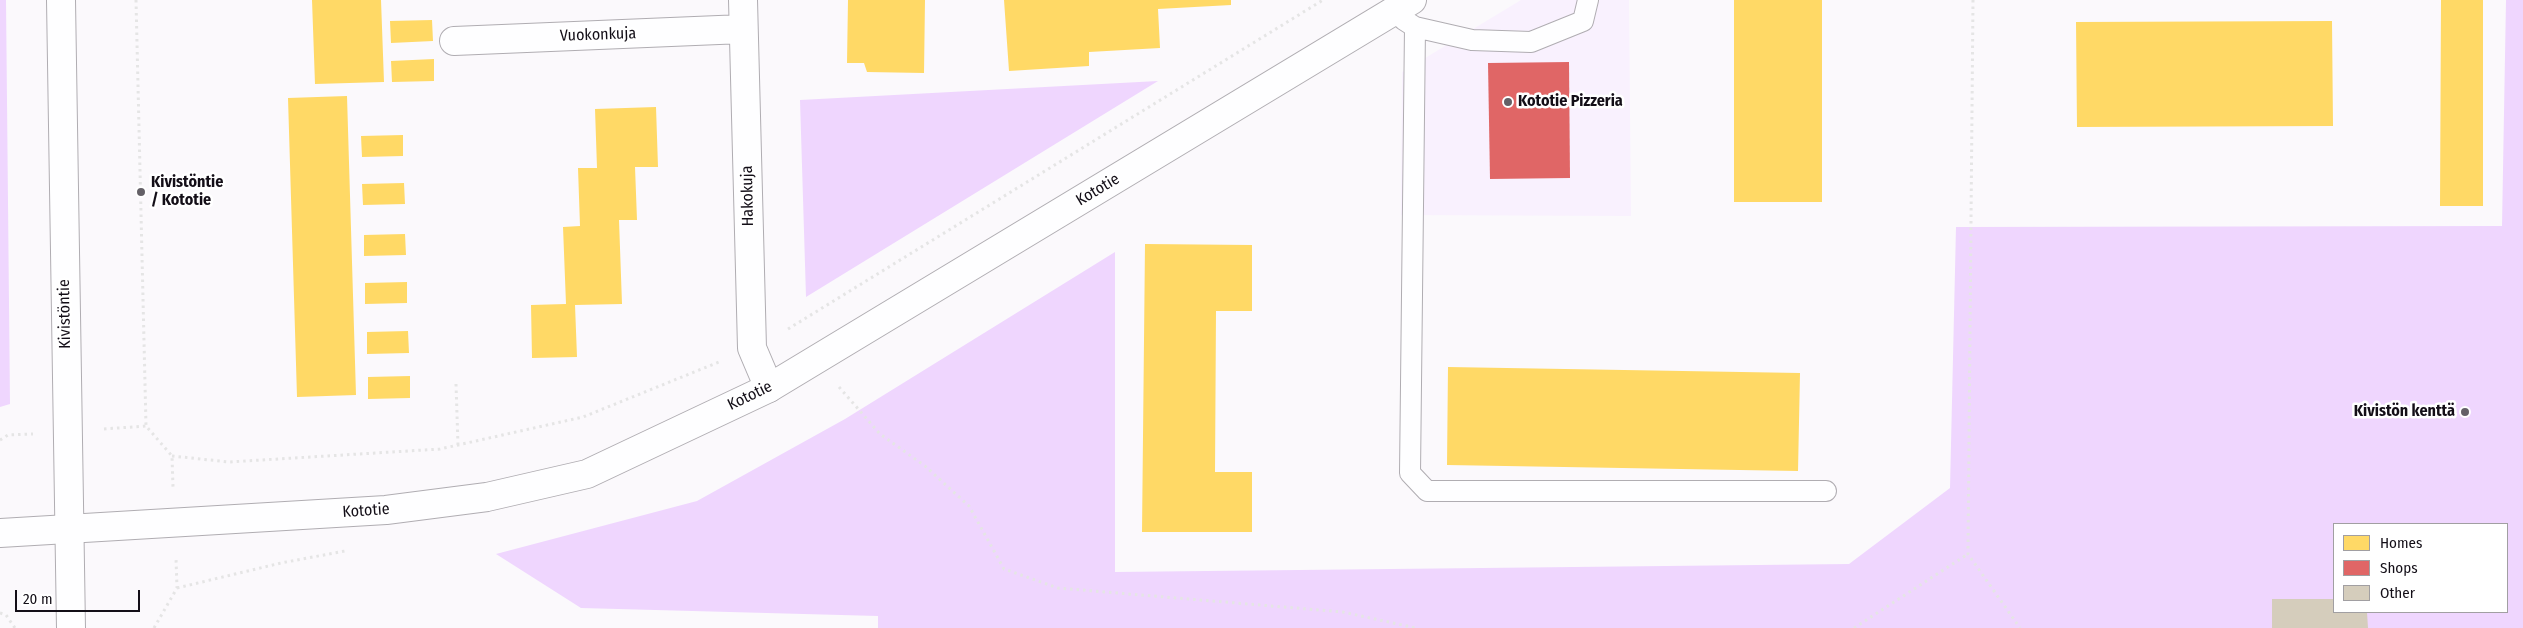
<!DOCTYPE html>
<html>
<head>
<meta charset="utf-8">
<style>
	body { margin:0 }
	#map { position:relative; width:2523px; height:628px; overflow:hidden; background:#fbf9fc; font-family:"Fira Sans Condensed",sans-serif }
	canvas { display:block }
	.legend { position:absolute; left:2333px; top:523px; width:175px; height:90px; box-sizing:border-box; background:#fff; border:1px solid #a19fa2; margin:0; padding:6px 9px; list-style:none; font-size:15px; color:#130e17 }
	.legend li { display:flex; align-items:center; gap:10px; height:25px }
	.legend b { width:25px; border:1px solid #a19fa2 }
	.scale { position:absolute; left:15px; top:590px; width:125px; height:22px; box-sizing:border-box; border:2px solid #130e17; border-top:0; padding-left:6px; font-size:15px; line-height:18px; white-space:nowrap; color:#130e17; -webkit-text-stroke:4px #fff; paint-order:stroke }
</style>
</head>
<body>
<div id="map">
<canvas width="2523" height="628"></canvas>
<ul class="legend">
<li><b style="height:14px;background:#ffd966"></b>Homes</li>
<li><b style="height:14px;background:#e06666"></b>Shops</li>
<li><b style="height:14px;background:#d5cdbc"></b>Other</li>
</ul>
<div class="scale">20 m</div>
</div>
<script>
const ctx = document.querySelector('canvas').getContext('2d');
ctx.lineJoin = 'round';
function fillPath(path, color) {
  ctx.fillStyle = color;
  ctx.fill(path, 'evenodd');
}
function poly(rows) {
  const path = new Path2D();
  for (const r of rows) {
    path.moveTo(r[0], r[1]);
    for (let i = 2; i < r.length; i += 2) path.lineTo(r[i], r[i + 1]);
  }
  return path;
}
function strokePath(path, color, width, dash) {
  ctx.strokeStyle = color;
  ctx.lineWidth = width;
  ctx.lineCap = dash ? 'butt' : 'round';
  ctx.setLineDash(dash || []);
  ctx.stroke(path);
}
function drawText(font, color, halo, rows, align = 'center') {
  ctx.font = font + ' "Fira Sans Condensed",sans-serif';
  ctx.lineWidth = 5;
  ctx.setLineDash([]);
  ctx.textBaseline = 'middle';
  ctx.strokeStyle = halo;
  ctx.fillStyle = color;
  for (const [text, x, y, turn = 0] of rows) {
    ctx.save();
    ctx.translate(x, y);
    ctx.rotate((+turn || 0) * Math.PI / 180);
    ctx.textAlign = isNaN(turn) ? turn : align;
    if (halo) ctx.strokeText(text, 0, 0);
    ctx.fillText(text, 0, 0);
    ctx.restore();
  }
}
const built = poly([
	[1521,0,1629,0,1631,216,1401,215,1402,72]
]);
const green = poly([
	[0,0,6,0,10,404,0,407],
	[2506,0,2523,0,2523,628,878,628,878,616,581,608,496,554,697,501,845,419,1115,252,1115,572,1849,564,1950,488,1956,227,2502,226],
	[2334,524,2507,524,2507,612,2334,612],
	[1158,81,806,297,800,100]
]);
const homes = poly([
	[312,0,381,0,384,82,315,84],
	[848,0,925,0,924,73,867,72,864,63,847,63],
	[1004,0,1231,0,1231,5,1158,9,1160,48,1089,52,1089,66,1009,71],
	[1734,0,1822,0,1822,202,1734,202],
	[2441,0,2483,0,2483,206,2440,206],
	[432,20,433,41,391,43,390,21],
	[2332,21,2333,126,2077,127,2076,22],
	[434,59,434,81,392,82,391,61],
	[347,96,356,395,297,397,288,98],
	[656,107,658,167,635,167,637,220,619,220,622,304,575,305,577,357,532,358,531,305,566,304,563,227,580,226,578,168,597,168,595,109],
	[403,135,403,156,362,157,361,136],
	[404,183,405,204,363,205,362,184],
	[405,234,406,255,364,256,364,235],
	[1145,244,1252,245,1252,311,1216,311,1215,472,1252,472,1252,532,1142,532],
	[407,282,407,303,365,304,365,283],
	[408,331,409,353,367,354,367,332],
	[1448,367,1800,373,1798,471,1447,465],
	[410,376,410,398,368,399,368,377]
]);
const shops = poly([
	[1569,62,1570,178,1490,179,1488,63]
]);
const building = poly([
	[2272,599,2334,599,2334,612,2367,612,2368,628,2272,628]
]);
const path = poly([
	[136,0,146,426,172,456,173,487],
	[1973,0,1968,554,2020,628],
	[788,329,1323,0],
	[456,384,458,445],
	[839,387,880,434,925,466,969,506,1004,569,1058,588,1343,612,1416,628],
	[104,429,146,426],
	[0,440,8,435,33,434],
	[172,456,229,462,440,449,583,417,719,362],
	[177,588,281,563,345,551],
	[0,613,6,615,15,628],
	[154,628,177,588,176,558],
	[1854,628,1968,554]
]);
const service = poly([
	[1404,20,1415,27,1472,40,1531,42,1583,21,1588,0],
	[1415,27,1410,473,1427,491,1826,491]
]);
const minor = poly([
	[743,0,752,348,769,388],
	[454,41,743,29]
]);
const tertiary = poly([
	[0,533,386,510,487,497,587,474,769,388,1412,0]
]);
const secondary = poly([
	[61,0,71,628]
]);
const markers = [
	[1508,102,5,"#646067"],
	[141,192,5,"#646067"],
	[2465,412,5,"#646067"]
];
const streetNames = [
	["Vuokonkuja",598,35,-2],
	["Kototie",1098,190,-31],
	["Hakokuja",748,196,-91],
	["Kivistöntie",65,314,-91],
	["Kototie",750,396,-26],
	["Kototie",366,511,-4]
];
const poiNames = [
	["Kototie Pizzeria",1518,102],
	["Kivistöntie",151,183],
	["/ Kototie",151,201],
	["Kivistön kenttä",2455,412,"right"]
];
fillPath(built, '#f9f1fe');
fillPath(green, '#efd6fe');
fillPath(homes, '#ffd966');
fillPath(shops, '#e06666');
fillPath(building, '#d5cdbc');
strokePath(service, '#b0adb2', 22);
strokePath(minor, '#b0adb2', 30);
strokePath(tertiary, '#b0adb2', 30);
strokePath(secondary, '#b0adb2', 30);
strokePath(path, '#e5e5e5', 3, [2.5, 4]);
strokePath(service, '#fefeff', 20);
strokePath(minor, '#fefeff', 28);
strokePath(tertiary, '#fefeff', 28);
strokePath(secondary, '#fefeff', 28);
for (const [x, y, r, color] of markers) {
  const dot = new Path2D();
  dot.arc(x, y, r, 0, 2 * Math.PI);
  ctx.fillStyle = color;
  ctx.fill(dot);
  strokePath(dot, '#fff', 2);
}
drawText('16px', '#130e17', '#fff', streetNames);
drawText('bold 16px', '#130e17', '#fff', poiNames, 'left');
</script>
</body>
</html>
